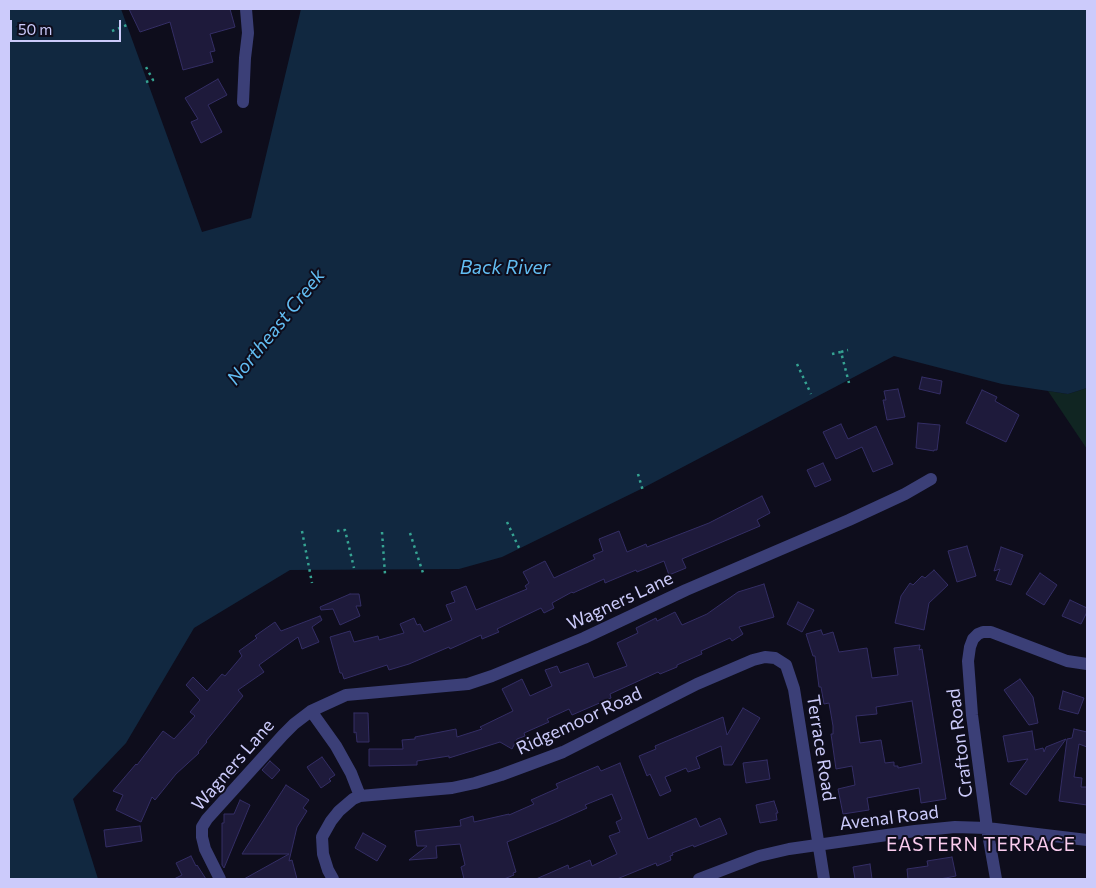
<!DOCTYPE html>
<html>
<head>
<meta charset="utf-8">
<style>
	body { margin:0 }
	#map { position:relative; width:1096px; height:888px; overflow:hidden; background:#0e0d1c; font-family:Commissioner,sans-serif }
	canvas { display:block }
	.frame { position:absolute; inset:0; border:10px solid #cccbfb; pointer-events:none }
	.scale { position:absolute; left:10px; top:20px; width:111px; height:22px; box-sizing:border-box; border:2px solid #cccbfb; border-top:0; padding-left:6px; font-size:15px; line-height:18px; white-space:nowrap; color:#cccbfb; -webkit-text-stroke:4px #0e0d1c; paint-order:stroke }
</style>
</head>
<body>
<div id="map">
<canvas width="1096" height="888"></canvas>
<div class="frame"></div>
<div class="scale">50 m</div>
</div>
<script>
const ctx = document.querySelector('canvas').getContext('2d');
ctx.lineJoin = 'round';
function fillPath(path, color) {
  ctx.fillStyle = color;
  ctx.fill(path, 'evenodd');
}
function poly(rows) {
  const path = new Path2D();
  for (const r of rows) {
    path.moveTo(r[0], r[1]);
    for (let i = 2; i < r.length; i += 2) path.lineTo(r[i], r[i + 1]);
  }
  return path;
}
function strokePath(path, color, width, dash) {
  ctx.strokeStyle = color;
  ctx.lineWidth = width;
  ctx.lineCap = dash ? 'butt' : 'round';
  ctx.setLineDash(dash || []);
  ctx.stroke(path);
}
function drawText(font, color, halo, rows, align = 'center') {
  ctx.font = font + ' Commissioner,sans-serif';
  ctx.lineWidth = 4;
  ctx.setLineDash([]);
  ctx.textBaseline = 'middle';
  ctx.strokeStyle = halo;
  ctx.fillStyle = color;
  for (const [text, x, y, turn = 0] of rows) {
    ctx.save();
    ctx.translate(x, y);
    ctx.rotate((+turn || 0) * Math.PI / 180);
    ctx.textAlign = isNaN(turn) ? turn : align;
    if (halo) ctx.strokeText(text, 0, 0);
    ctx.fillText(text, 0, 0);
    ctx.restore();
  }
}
const green = poly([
	[1087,388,1087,449,1048,391,1068,394]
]);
const water = poly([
	[9,9,121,9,202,232,251,218,301,9,1087,9,1087,388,1068,394,1002,384,894,356,641,489,502,557,459,569,290,570,194,628,126,743,73,799,98,879,9,879]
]);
const building = poly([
	[129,9,230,9,235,27,210,34,215,51,210,52,213,62,183,70,170,22,140,32,129,9],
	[218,79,227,95,208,105,222,132,201,143,191,122,198,119,185,98,218,79],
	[922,377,942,381,940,394,919,389,922,377],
	[898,389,905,417,887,420,883,400,886,400,884,391,898,389],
	[982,390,997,397,995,401,1019,415,1006,442,966,423,982,390],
	[918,423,940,425,937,450,934,450,934,451,916,448,918,423],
	[841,424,848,439,876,426,893,464,873,472,862,447,836,459,823,432,841,424],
	[823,463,831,480,815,487,807,470,823,463],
	[762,496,770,513,757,520,760,526,682,559,686,568,669,575,664,561,637,572,636,570,605,583,604,579,573,593,572,592,552,603,554,608,544,613,541,608,497,629,499,632,482,639,481,635,450,649,449,647,409,664,389,670,387,665,344,679,342,673,340,673,330,637,350,631,354,642,378,636,379,640,404,633,400,624,414,618,417,625,420,624,424,632,452,620,446,605,455,602,451,592,466,586,476,610,527,589,525,586,529,583,523,572,545,561,554,578,595,559,593,555,603,551,599,539,619,531,627,552,646,544,647,547,709,523,762,496],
	[967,546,976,576,957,582,948,551,967,546],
	[1001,547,1023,555,1011,585,996,580,1000,569,994,571,1001,547],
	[934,570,948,585,929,603,924,630,895,623,901,596,910,583,913,585,922,576,925,578,934,570],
	[1040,573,1057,585,1044,605,1026,594,1040,573],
	[764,584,774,617,739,627,743,634,732,641,730,638,701,651,702,654,677,665,677,667,660,674,658,672,610,694,611,698,572,715,569,709,547,719,549,722,524,733,525,736,517,739,512,749,500,742,449,758,449,756,417,761,417,765,369,766,369,749,403,749,402,740,415,739,415,737,456,729,457,737,482,729,480,727,513,711,502,689,522,679,530,696,552,686,545,670,557,666,560,673,588,663,594,678,627,666,617,643,638,633,636,628,656,618,657,621,675,612,682,625,707,614,738,592,764,584],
	[350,594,359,594,361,606,356,606,360,616,340,625,333,609,321,610,320,607,350,594],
	[1070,600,1087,608,1087,612,1081,624,1062,616,1070,600],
	[798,602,814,610,802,632,787,624,798,602],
	[320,616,322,620,312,627,319,642,302,649,298,637,259,665,264,672,238,690,243,696,206,741,207,742,198,752,199,753,176,774,155,800,152,797,141,822,116,810,123,795,113,791,136,764,137,765,163,731,174,739,195,716,190,712,200,700,186,685,193,677,207,691,222,674,225,676,242,656,239,651,257,638,255,636,275,622,281,631,320,616],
	[821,630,823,635,833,632,839,652,867,648,872,678,898,675,894,648,920,645,919,650,922,649,946,799,921,803,919,788,867,798,869,810,843,814,838,789,855,785,852,766,836,769,831,734,833,734,833,726,829,703,824,704,821,687,819,687,815,656,813,656,806,634,821,630],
	[912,701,922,763,898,768,898,766,894,766,894,762,885,763,881,740,860,743,856,716,877,714,876,707,912,701],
	[1020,679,1033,697,1038,723,1029,725,1004,690,1020,679],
	[1063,691,1084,698,1078,714,1059,709,1063,691],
	[743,708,760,718,732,765,724,765,721,746,696,757,700,768,688,772,686,768,665,777,671,791,660,796,650,774,647,776,639,756,656,749,655,746,723,717,727,735,743,708],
	[354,713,368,713,369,742,357,742,356,732,354,733,354,713],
	[1074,729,1087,732,1087,747,1079,744,1074,777,1082,778,1081,787,1087,787,1087,805,1059,801,1067,739,1072,738,1074,729],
	[1032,731,1035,750,1043,748,1044,752,1046,747,1066,739,1026,795,1010,784,1028,759,1008,762,1003,736,1032,731],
	[322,757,335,775,329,779,331,781,321,788,307,767,322,757],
	[767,760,770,779,746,783,743,763,767,760],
	[270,761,280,770,272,779,262,770,270,761],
	[620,763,648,839,696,818,700,827,720,818,727,834,694,847,693,845,672,853,673,855,670,856,671,860,657,866,656,863,617,879,536,879,568,865,569,869,590,860,592,866,617,854,609,836,620,832,616,822,622,819,612,794,585,805,587,808,556,822,507,842,516,872,513,873,514,875,504,879,464,879,461,867,465,865,460,844,436,846,437,858,409,860,427,846,417,846,415,831,461,826,460,820,473,816,474,822,509,814,509,815,534,804,531,800,558,788,556,784,598,766,601,771,620,763],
	[286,785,309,800,303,808,307,811,297,827,289,861,292,860,297,879,244,879,289,854,242,854,286,785],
	[240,800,250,805,224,868,222,865,222,823,224,823,224,814,234,814,240,800],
	[774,801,778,813,776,813,777,820,760,823,756,805,774,801],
	[140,826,142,841,106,847,104,830,140,826],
	[363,833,386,846,377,861,355,848,363,833],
	[191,856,196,866,197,865,206,879,174,879,182,875,176,863,191,856],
	[952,857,956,876,940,879,908,879,907,869,928,866,927,861,952,857],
	[870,864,872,879,855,879,853,867,870,864]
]);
const path = poly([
	[112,31,127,25],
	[146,82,153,80,146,67],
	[841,352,848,350],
	[832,354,841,352,849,383],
	[797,364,811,394],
	[638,474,643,491],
	[507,522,520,550],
	[302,531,312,583],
	[337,531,345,530,354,568],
	[382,532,385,574],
	[410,533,423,573]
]);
const minor = poly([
	[243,102,245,58,248,33,246,9],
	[311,711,336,746,351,773,360,796],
	[220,879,205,849,202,837,202,827,207,819,283,735,294,724,311,711,346,695,468,684,492,676,584,638,686,590,849,520,905,494,931,479],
	[333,879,328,870,323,854,322,837,331,821,339,811,353,799,360,796,452,788,475,783,501,775,563,752,697,684,753,660,765,657,775,658,786,665,794,689,824,879],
	[699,879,759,856,789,849,915,831,955,827,987,828,1087,840],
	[996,879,987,828,972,715,968,661,970,647,973,639,978,634,983,632,991,632,1067,661,1087,664]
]);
const streetNames = [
	["Wagners Lane",620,601,-25],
	["Ridgemoor Road",579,721,-25],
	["Crafton Road",960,743,-97],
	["Terrace Road",821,748,81],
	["Wagners Lane",233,765,-49],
	["Avenal Road",889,818,-7]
];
const waterNames = [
	["Back River",505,268],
	["Northeast Creek",276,327,-51]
];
const neighbourhoodNames = [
	["EASTERN TERRACE",981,845]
];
fillPath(green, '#102522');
fillPath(water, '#112840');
fillPath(building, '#1e1a3b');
strokePath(building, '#342e65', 1);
strokePath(path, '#36a493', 2.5, [2.5, 4]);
strokePath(minor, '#3b3f77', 12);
drawText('18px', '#cccbfb', '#0e0d1c', streetNames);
drawText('italic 19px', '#62bdf2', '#0e0d1c', waterNames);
ctx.letterSpacing = '1px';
drawText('19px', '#fbcdef', '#0e0d1c', neighbourhoodNames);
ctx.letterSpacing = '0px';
</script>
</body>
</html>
